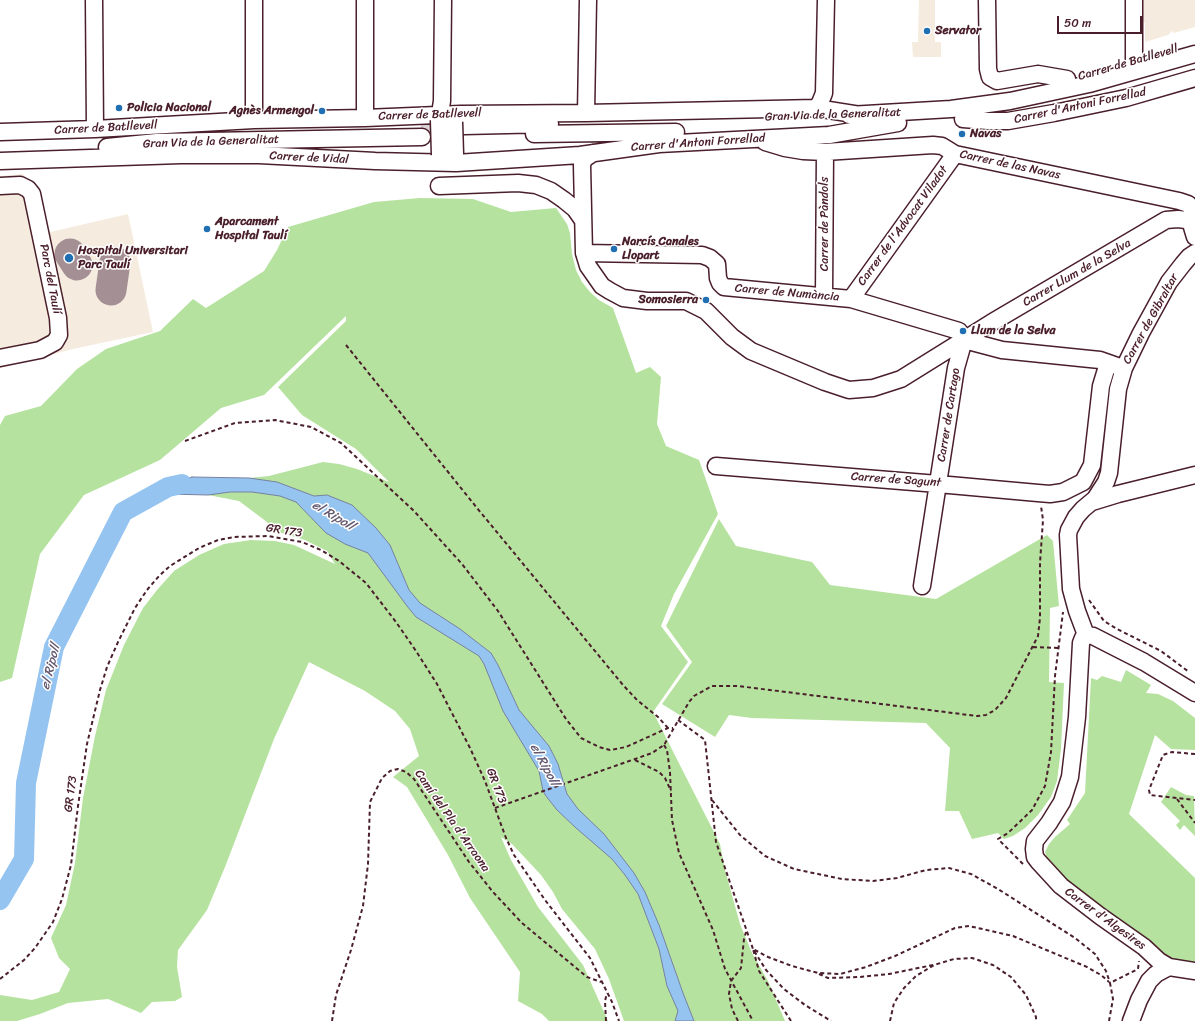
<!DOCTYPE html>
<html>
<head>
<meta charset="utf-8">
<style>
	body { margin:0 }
	#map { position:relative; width:1195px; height:1021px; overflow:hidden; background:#fff; font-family:Sriracha,sans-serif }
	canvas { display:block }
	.scale { position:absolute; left:1057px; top:16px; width:85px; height:18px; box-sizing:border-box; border:2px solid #4a1f2b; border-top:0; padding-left:5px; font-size:12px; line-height:14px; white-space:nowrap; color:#4a1f2b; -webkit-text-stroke:3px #fff; paint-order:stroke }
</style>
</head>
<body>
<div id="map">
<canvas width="1195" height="1021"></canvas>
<div class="scale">50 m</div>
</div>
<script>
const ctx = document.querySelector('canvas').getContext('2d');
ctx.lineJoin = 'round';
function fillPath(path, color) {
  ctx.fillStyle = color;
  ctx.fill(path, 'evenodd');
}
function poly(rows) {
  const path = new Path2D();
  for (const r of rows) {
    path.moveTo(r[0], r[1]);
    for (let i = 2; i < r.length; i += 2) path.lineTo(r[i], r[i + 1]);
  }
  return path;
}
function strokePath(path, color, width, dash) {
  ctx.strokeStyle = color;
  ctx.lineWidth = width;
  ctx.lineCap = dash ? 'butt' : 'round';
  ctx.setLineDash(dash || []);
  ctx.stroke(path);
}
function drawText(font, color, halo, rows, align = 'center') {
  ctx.font = font + ' Sriracha,sans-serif';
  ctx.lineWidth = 3;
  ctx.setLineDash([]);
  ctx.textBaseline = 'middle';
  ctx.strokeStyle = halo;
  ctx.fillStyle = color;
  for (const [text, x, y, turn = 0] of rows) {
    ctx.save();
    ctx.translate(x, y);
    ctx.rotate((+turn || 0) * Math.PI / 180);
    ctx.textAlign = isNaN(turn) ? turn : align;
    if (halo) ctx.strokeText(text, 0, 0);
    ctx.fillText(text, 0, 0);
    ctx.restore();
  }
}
const built = poly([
	[919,0,935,0,935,42,941,42,941,57,913,57,912,42,918,42],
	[1141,0,1195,0,1195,27,1174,33,1172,31,1168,35,1145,42,1145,23,1141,20],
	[23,174,36,190,46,233,128,214,153,332,73,349,0,368,0,176]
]);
const green = poly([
	[420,198,473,199,511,212,556,208,567,224,570,233,572,254,576,270,582,282,590,292,599,300,613,308,636,373,650,367,661,377,657,424,666,446,699,460,718,514,674,594,661,626,688,662,653,712,720,844,725,870,740,924,752,953,768,981,785,1021,624,1021,609,979,595,949,562,909,553,892,541,875,512,844,501,837,511,860,538,907,583,965,608,1021,549,1021,542,1014,518,1001,520,972,470,898,448,855,407,787,393,777,419,756,410,729,395,711,365,691,309,662,274,739,225,867,207,910,178,950,177,967,182,997,175,1001,152,1002,141,1013,108,999,68,1003,40,1014,17,1021,0,1021,0,995,32,1000,59,992,70,969,59,958,51,938,66,905,75,863,83,798,95,736,106,690,124,645,143,608,157,590,174,571,199,555,224,544,251,540,275,541,294,545,335,564,327,551,305,540,275,531,267,522,239,501,208,495,249,478,269,476,323,462,339,464,357,469,389,482,356,449,302,415,278,387,346,321,346,316,264,395,221,408,160,460,84,495,40,554,12,678,0,682,0,425,5,416,41,406,77,369,106,349,160,331,193,299,206,308,264,271,277,250,288,227,374,202],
	[719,519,736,546,812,562,830,585,936,599,1047,535,1053,541,1059,606,1050,608,1049,682,1064,683,1061,749,1057,781,1051,797,1038,815,1025,828,1013,836,1004,839,998,833,972,839,959,811,945,811,950,748,926,723,752,718,729,715,715,737,662,704,692,662,666,626],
	[1126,670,1151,685,1146,693,1158,694,1173,701,1195,718,1195,750,1171,749,1155,735,1129,814,1195,878,1195,963,1170,959,1072,887,1047,859,1045,852,1049,844,1055,837,1070,824,1067,820,1085,793,1091,678,1097,680,1102,676,1121,682],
	[1171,787,1186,795,1194,796,1195,836,1184,825,1180,830,1176,825,1180,821,1161,802]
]);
const water = poly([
	[192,477,249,478,277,482,314,496,327,495,352,505,376,528,390,545,409,590,420,603,460,629,491,653,498,665,519,710,549,746,558,764,567,794,578,809,604,834,634,873,645,892,659,925,683,993,694,1021,675,1021,678,1011,667,986,659,949,638,894,625,875,612,859,576,828,557,810,546,796,543,791,539,771,503,711,484,664,479,656,416,617,407,606,368,553,345,544,326,533,296,502,280,496,252,492,230,492,208,495,166,494,152,496,171,484,192,477]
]);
const river = poly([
	[0,900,24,859,26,783,54,647,123,512,168,487,182,484]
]);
const taxiway = poly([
	[70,254,77,265],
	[111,290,115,262]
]);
const minorTunnel = poly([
	[421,127,452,126]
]);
const path = poly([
	[346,345,477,508,623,685,637,700,658,717,668,728],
	[185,441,235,423,275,420,311,427,341,443,414,511,462,564,498,611,566,719,581,738,599,747,610,750,626,747,668,728,673,728],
	[1089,600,1104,621,1117,629,1161,651,1189,672],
	[1033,647,1058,648],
	[678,720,705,740,716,842,753,949,766,970,784,989,805,1005,831,1021],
	[664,745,667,750,670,772,672,820,679,853,713,930,725,969,753,1021],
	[1195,754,1172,752,1163,755,1149,790,1150,795,1195,800],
	[635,760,659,772,665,778,671,791],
	[1177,799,1195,823],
	[712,800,740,835,765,856,794,869,842,879,873,881,897,878,926,870,949,868,971,874,998,889,1075,938,1095,954,1106,971,1110,983],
	[495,808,652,753,664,745,689,702,694,696,712,686,738,686,977,716,986,715,995,710,1006,698,1038,636,1040,618,1040,563,1043,520,1041,506],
	[1023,864,998,839,1008,833,1032,810,1045,786,1051,752,1055,676,1063,612],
	[819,974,828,978,860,977,889,974,933,965],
	[0,979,24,960,35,948,53,922,62,899,71,865,78,806,87,744,100,690,107,667,118,642,135,608,147,590,159,576,170,566,199,548,218,540,234,537,268,536,302,542,321,550,339,561,366,583,396,622,416,651,437,684,470,748,485,781,506,838,514,855,545,900,590,958,612,1002,619,1021],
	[332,1021,336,995,351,950,363,906,368,864,370,802,382,778,390,771,398,769,406,772,414,779,469,862,493,892,522,923,587,977,601,982],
	[606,1021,605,1001,607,993],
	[738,1021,732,1009,729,994,731,981,741,968,744,939,746,932],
	[791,1021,759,971,753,949,768,957,792,966,818,973,840,974,866,967,895,956,955,928,969,926,1013,936,1087,967,1101,975,1109,982],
	[890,1021,894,1003,904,988,916,976,934,965,954,959,972,958,993,965,1011,977,1026,995,1036,1017,1036,1021],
	[1109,1021,1113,999,1110,983,1138,969,1139,961]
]);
const minor = poly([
	[94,0,95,129],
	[365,0,365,118],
	[987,0,988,69,990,77,997,81,1038,74,1067,79],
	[1134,0,1134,62],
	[816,108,820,103,824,93,826,0],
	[586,113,588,0],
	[849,115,951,109,1010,101,1089,84,1195,54],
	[963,119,988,121,1008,121,1054,113,1126,98,1195,78],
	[254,120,254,0],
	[439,120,442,101,443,0],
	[464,126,550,124],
	[0,132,95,129,254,120,365,118,461,114,586,113,816,108,860,115],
	[534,134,676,132],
	[765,142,785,148,803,151,825,152,933,145,942,146,955,154,1179,201,1188,204,1195,211],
	[107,147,157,142,422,137],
	[593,153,584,159,582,165,584,253,588,266,602,286,610,291,623,298,647,301,686,301,706,311,732,337,751,351,825,382,849,390,873,388,901,379,991,323,1166,220,1178,219,1194,221],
	[0,161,181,155,259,155,375,161,456,163,580,155,659,144,829,135,898,123],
	[0,186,20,185,28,189,32,194,58,318,59,335,55,342,40,350,0,358],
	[439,186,518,183,536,185,551,191,564,200,575,209,582,219],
	[1195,220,1192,227,1195,237],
	[584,253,702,255,710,258,717,264,718,278,720,283,724,287,851,299,959,331,964,340],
	[824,296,825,152],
	[851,299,955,154],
	[964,340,1002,350,1090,359,1100,360,1117,366],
	[716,466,938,484,1038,493,1050,494,1063,492,1083,482,1092,465,1101,386,1108,363],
	[1092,502,1118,494,1195,475],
	[922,586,956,368,964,340],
	[1086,635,1077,611,1071,589,1068,535,1069,530,1076,517,1083,509,1095,499,1106,482,1109,473,1118,389,1124,368,1141,333,1169,282,1183,264,1189,257,1195,253],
	[1195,693,1144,662,1093,636,1086,635,1083,638,1081,643,1077,717,1070,777,1062,802,1049,823,1035,841,1034,849,1035,857,1038,861,1061,886,1100,916,1144,947,1159,961,1169,967,1195,971],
	[1131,1021,1139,1000,1149,981,1156,974,1169,967]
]);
const minorBridge = poly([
	[439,120,440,155],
	[454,122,455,154]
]);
const markers = [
	[927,31,4,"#1f6fb2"],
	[119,108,4,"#1f6fb2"],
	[322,111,4,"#1f6fb2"],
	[962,134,4,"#1f6fb2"],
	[207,229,4,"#1f6fb2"],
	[614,249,4,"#1f6fb2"],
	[69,258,5,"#1f6fb2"],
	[706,300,4,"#1f6fb2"],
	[963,331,4,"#1f6fb2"]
];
const poiNames = [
	["Servator",935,31],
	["Policia Nacional",127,108],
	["Agnès Armengol",314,111,"right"],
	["Navas",970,134],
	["Aparcament",215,222],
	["Hospital Taulí",215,236],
	["Narcís Canales",622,242],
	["Llopart",622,256],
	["Hospital Universitari",78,251],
	["Parc Taulí",78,265],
	["Somosierra",698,300,"right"],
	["Llum de la Selva",971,331]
];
const streetNames = [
	["Carrer de Batllevell",1128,63,-16],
	["Carrer d'Antoni Forrellad",1080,106,-12],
	["Carrer de Batllevell",430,115,-2],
	["Gran Via de la Generalitat",833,115,-2],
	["Carrer de Batllevell",106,128,-3],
	["Gran Via de la Generalitat",211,142,-2],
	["Carrer d'Antoni Forrellad",698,143,-4],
	["Carrer de Vidal",309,158,3],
	["Carrer de las Navas",1010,165,12],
	["Carrer de Pàndols",825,224,-90],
	["Carrer de l'Advocat Viladot",903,226,-54],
	["Carrer Llum de la Selva",1077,273,-30],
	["Parc del Taulí",50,279,79],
	["Carrer de Numància",787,293,5],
	["Carrer de Gibraltar",1151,319,-61],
	["Carrer de Cartago",949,415,-81],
	["Carrer de Sagunt",896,480,4],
	["GR 173",284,531,9],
	["GR 173",496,786,69],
	["GR 173",71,794,-82],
	["Camí del Pla d'Arraona",452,821,55],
	["Carrer d'Algesires",1105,919,36]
];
const waterNames = [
	["el Ripoll",333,516,31],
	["el Ripoll",51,667,-76],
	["el Ripoll",544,765,62]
];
fillPath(built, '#f5ebde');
fillPath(green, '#b6e29f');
fillPath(water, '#95c4f0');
strokePath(water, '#7782a1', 1);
strokePath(river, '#95c4f0', 20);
strokePath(taxiway, '#a48f95', 31);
strokePath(minorTunnel, '#dbd2d5', 16, [16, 8]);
strokePath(minor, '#4a1f2b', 19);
strokePath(path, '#4a1f2b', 2, [4, 3]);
strokePath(minor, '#fff', 16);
strokePath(minorBridge, '#4a1f2b', 19, []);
strokePath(minorBridge, '#fff', 16);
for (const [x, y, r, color] of markers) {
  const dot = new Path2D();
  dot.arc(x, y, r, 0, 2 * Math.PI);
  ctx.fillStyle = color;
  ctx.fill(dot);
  strokePath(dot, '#fff', 1.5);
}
drawText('bold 12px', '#4a1f2b', '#fff', poiNames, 'left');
drawText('12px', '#4a1f2b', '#fff', streetNames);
drawText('italic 13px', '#645970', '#fff', waterNames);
</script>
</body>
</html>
